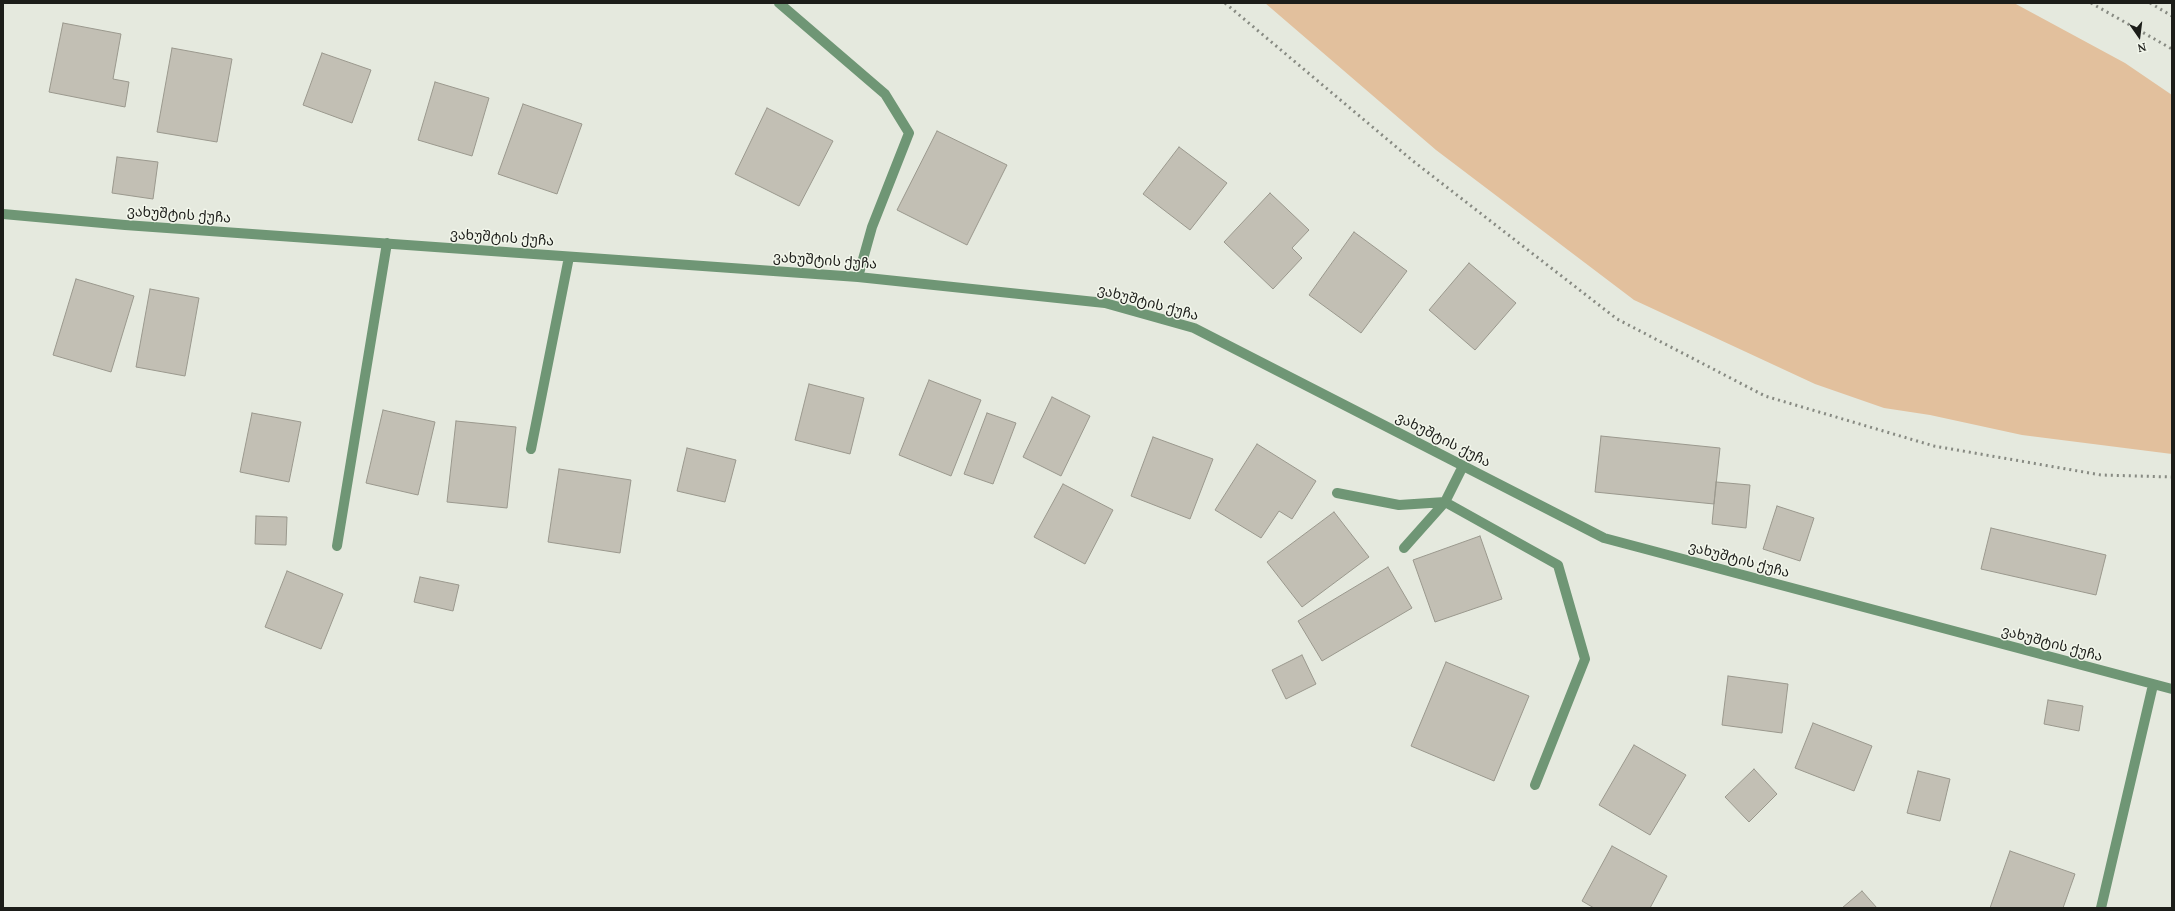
<!DOCTYPE html>
<html>
<head>
<meta charset="utf-8">
<style>
	body { margin:0 }
	#map { position:relative; width:2175px; height:911px; overflow:hidden; background:#e5e9de; font-family:"PT Serif",serif }
	canvas { display:block }
	.frame { position:absolute; inset:0; border:4px solid #1c1d19; pointer-events:none }
	.north { position:absolute; left:2119px; top:16px; width:40px; height:40px; -webkit-text-stroke:3px #f2f6eb; paint-order:stroke; rotate:166deg; font-size:11px; font-weight:700; line-height:16px; text-align:center; color:#1c1d19 }
	.north::after { content:''; display:block; margin:auto; width:14px; height:18px; background:#1c1d19; clip-path:polygon(50% 0,100% 100%,50% 72%,0 100%) }
</style>
</head>
<body>
<div id="map">
<canvas width="2175" height="911"></canvas>
<div class="frame"></div>
<div class="north">N</div>
</div>
<script>
const ctx = document.querySelector('canvas').getContext('2d');
ctx.lineJoin = 'round';
function fillPath(path, color) {
  ctx.fillStyle = color;
  ctx.fill(path, 'evenodd');
}
function poly(rows) {
  const path = new Path2D();
  for (const r of rows) {
    path.moveTo(r[0], r[1]);
    for (let i = 2; i < r.length; i += 2) path.lineTo(r[i], r[i + 1]);
  }
  return path;
}
function strokePath(path, color, width, dash) {
  ctx.strokeStyle = color;
  ctx.lineWidth = width;
  ctx.lineCap = dash ? 'butt' : 'round';
  ctx.setLineDash(dash || []);
  ctx.stroke(path);
}
function drawText(font, color, halo, rows, align = 'center') {
  ctx.font = font + ' "PT Serif","Noto Sans Georgian",serif';
  ctx.lineWidth = 3;
  ctx.setLineDash([]);
  ctx.textBaseline = 'middle';
  ctx.strokeStyle = halo;
  ctx.fillStyle = color;
  for (const [text, x, y, turn = 0] of rows) {
    ctx.save();
    ctx.translate(x, y);
    ctx.rotate((+turn || 0) * Math.PI / 180);
    ctx.textAlign = isNaN(turn) ? turn : align;
    if (halo) ctx.strokeText(text, 0, 0);
    ctx.fillText(text, 0, 0);
    ctx.restore();
  }
}
const green = poly([
	[1265,3,2014,3,2125,63,2172,95,2172,454,2022,435,1930,415,1884,408,1815,384,1634,300,1436,150]
]);
const building = poly([
	[63,23,121,34,113,79,129,82,125,107,49,92,63,23],
	[172,48,232,59,217,142,157,132,172,48],
	[322,53,371,70,352,123,303,105,322,53],
	[435,82,489,98,472,156,418,140,435,82],
	[523,104,582,124,557,194,498,174,523,104],
	[767,108,833,141,799,206,735,174,767,108],
	[937,131,1007,165,967,245,897,210,937,131],
	[1179,147,1227,183,1190,230,1143,194,1179,147],
	[117,157,158,162,153,199,112,193,117,157],
	[1270,193,1309,230,1292,248,1302,258,1273,289,1224,242,1270,193],
	[1354,232,1407,271,1361,333,1309,295,1354,232],
	[1469,263,1516,303,1475,350,1429,310,1469,263],
	[76,279,134,296,111,372,53,355,76,279],
	[150,289,199,298,185,376,136,367,150,289],
	[929,380,981,400,951,476,899,455,929,380],
	[809,384,864,398,850,454,795,440,809,384],
	[1052,397,1090,416,1061,476,1023,457,1052,397],
	[383,410,435,422,418,495,366,483,383,410],
	[252,413,301,422,289,482,240,472,252,413],
	[987,413,1016,423,993,484,964,474,987,413],
	[456,421,516,427,507,508,447,502,456,421],
	[1601,436,1720,448,1714,504,1595,492,1601,436],
	[1153,437,1213,459,1190,519,1131,496,1153,437],
	[1257,444,1316,481,1292,519,1279,511,1261,538,1215,510,1257,444],
	[687,448,736,460,725,502,677,491,687,448],
	[559,469,631,480,620,553,548,542,559,469],
	[1716,482,1750,485,1746,528,1712,524,1716,482],
	[1063,484,1113,510,1085,564,1034,537,1063,484],
	[1777,506,1814,518,1800,561,1763,549,1777,506],
	[1334,512,1369,557,1302,607,1267,562,1334,512],
	[256,516,287,517,286,545,255,544,256,516],
	[1991,528,2106,555,2096,595,1981,569,1991,528],
	[1480,536,1502,599,1435,622,1413,560,1480,536],
	[1388,567,1412,608,1322,661,1298,621,1388,567],
	[287,571,343,594,321,649,265,627,287,571],
	[420,577,459,585,453,611,414,602,420,577],
	[1302,655,1316,684,1286,699,1272,670,1302,655],
	[1446,662,1529,696,1494,781,1411,746,1446,662],
	[1728,676,1788,684,1782,733,1722,725,1728,676],
	[2048,700,2083,706,2079,731,2044,724,2048,700],
	[1813,723,1872,746,1854,791,1795,768,1813,723],
	[1634,745,1686,775,1650,835,1599,805,1634,745],
	[1754,769,1777,794,1749,822,1725,797,1754,769],
	[1918,771,1950,779,1940,821,1907,813,1918,771],
	[1612,846,1667,876,1650,908,1594,908,1582,901,1612,846],
	[2010,851,2075,874,2063,908,1990,908,2010,851],
	[1862,891,1877,908,1842,908,1862,891]
]);
const minor = poly([
	[779,3,885,94,909,133,872,227,858,277],
	[3,214,125,225,858,277,1105,303,1194,328,1604,538,2172,689],
	[531,449,569,257],
	[1463,466,1445,502,1558,565,1585,659,1535,785],
	[1337,493,1399,505,1445,502,1404,548],
	[337,546,387,243],
	[2101,908,2153,685]
]);
const rail = poly([
	[1225,3,1413,161,1617,319,1765,396,1934,446,2101,475,2172,477],
	[2091,3,2172,49],
	[2150,3,2172,16]
]);
const streetNames = [
	["ვახუშტის ქუჩა",179,215,4],
	["ვახუშტის ქუჩა",502,238,4],
	["ვახუშტის ქუჩა",825,261,4],
	["ვახუშტის ქუჩა",1148,303,15],
	["ვახუშტის ქუჩა",1443,440,27],
	["ვახუშტის ქუჩა",1739,560,15],
	["ვახუშტის ქუჩა",2052,644,15]
];
fillPath(green, '#e2c09d');
fillPath(building, '#c2bfb4');
strokePath(building, '#9a988d', 1);
strokePath(minor, '#6f9675', 10);
strokePath(rail, '#878a82', 3, [2, 4]);
drawText('14px', '#1c1d19', '#f2f6eb', streetNames);
</script>
</body>
</html>
